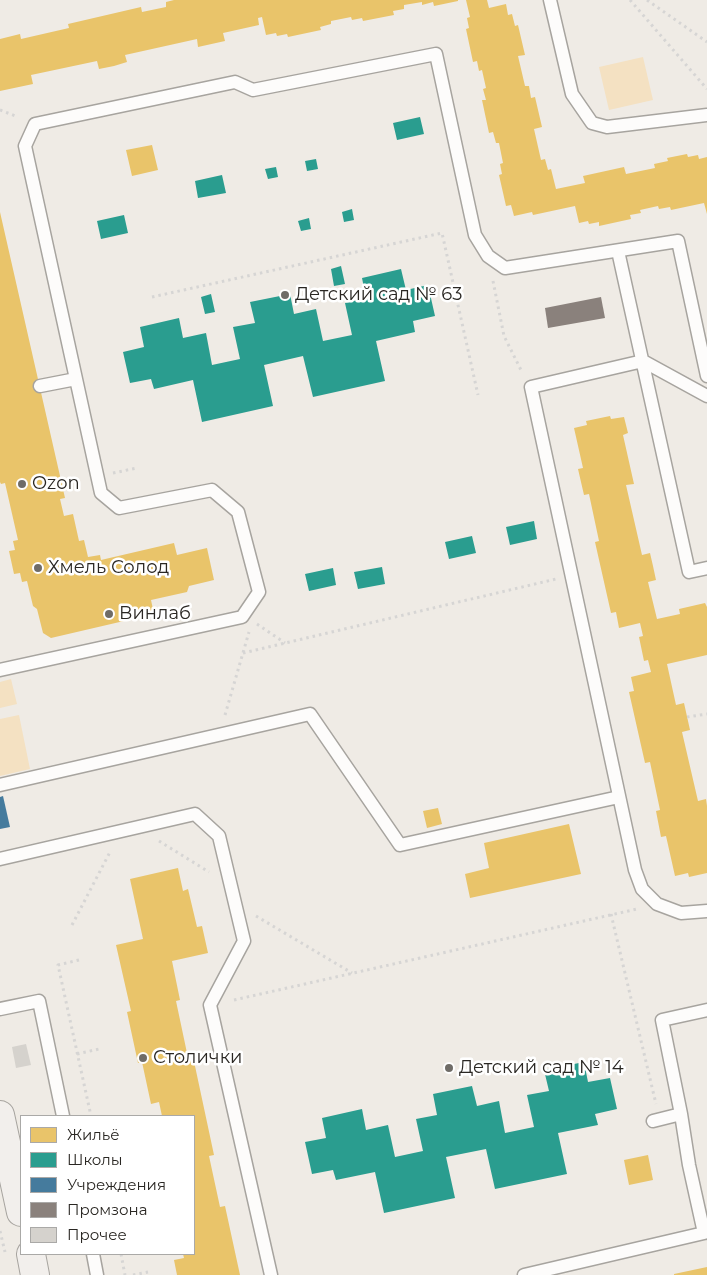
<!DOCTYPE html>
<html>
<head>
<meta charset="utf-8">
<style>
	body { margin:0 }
	#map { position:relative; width:707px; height:1275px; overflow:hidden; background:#efebe5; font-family:Montserrat,sans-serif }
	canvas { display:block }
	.legend { position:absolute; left:20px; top:1115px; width:175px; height:140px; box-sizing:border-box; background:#fff; border:1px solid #aaa9a7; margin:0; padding:6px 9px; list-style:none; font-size:15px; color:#2a2723 }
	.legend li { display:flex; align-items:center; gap:10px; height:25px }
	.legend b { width:25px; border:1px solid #aaa9a7 }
</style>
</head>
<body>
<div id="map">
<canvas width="707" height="1275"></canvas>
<ul class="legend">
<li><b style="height:14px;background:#e9c46a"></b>Жильё</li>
<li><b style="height:14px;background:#2a9d8f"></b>Школы</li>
<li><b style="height:14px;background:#457b9d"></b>Учреждения</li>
<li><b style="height:14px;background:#8a817c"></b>Промзона</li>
<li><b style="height:14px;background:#d5d2cd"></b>Прочее</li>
</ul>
</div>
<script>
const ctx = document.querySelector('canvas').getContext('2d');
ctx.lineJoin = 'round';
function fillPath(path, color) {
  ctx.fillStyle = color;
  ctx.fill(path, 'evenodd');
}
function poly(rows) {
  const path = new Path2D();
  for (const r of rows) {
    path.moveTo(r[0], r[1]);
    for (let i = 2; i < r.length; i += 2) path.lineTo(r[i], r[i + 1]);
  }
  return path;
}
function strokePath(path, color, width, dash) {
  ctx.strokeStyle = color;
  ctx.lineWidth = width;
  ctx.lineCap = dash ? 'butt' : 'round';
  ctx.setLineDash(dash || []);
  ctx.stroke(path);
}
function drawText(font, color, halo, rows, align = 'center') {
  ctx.font = font + ' Montserrat,sans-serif';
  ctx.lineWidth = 5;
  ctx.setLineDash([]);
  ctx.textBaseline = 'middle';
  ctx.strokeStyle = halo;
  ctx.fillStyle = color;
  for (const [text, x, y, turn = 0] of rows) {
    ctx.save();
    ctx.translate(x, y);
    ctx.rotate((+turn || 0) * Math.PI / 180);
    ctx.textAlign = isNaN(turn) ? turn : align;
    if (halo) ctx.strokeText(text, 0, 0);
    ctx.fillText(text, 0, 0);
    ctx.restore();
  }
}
const green = poly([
	[643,57,653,100,609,110,599,67],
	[11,679,17,704,0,708,0,682],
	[19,715,30,769,0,776,0,719]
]);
const homes = poly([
	[174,0,458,0,458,1,434,6,433,2,422,5,422,2,404,5,404,9,393,11,394,15,363,21,362,18,352,20,351,17,331,21,331,24,320,27,321,30,288,37,287,34,277,36,276,33,266,35,262,17,258,18,259,25,223,33,225,41,198,47,197,39,125,55,127,62,114,66,99,69,97,61,31,75,33,84,0,91,0,39,20,34,21,39,69,28,68,24,141,7,142,12,166,7,166,2],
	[466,0,487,0,489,8,506,4,508,15,512,14,515,26,518,25,525,55,518,56,525,86,529,86,531,98,535,97,542,127,534,129,541,160,545,159,548,170,551,169,556,189,585,183,583,176,624,167,626,174,655,168,654,164,668,161,667,158,687,154,688,157,698,155,699,159,707,157,707,214,704,203,671,210,670,207,659,209,658,206,640,210,641,213,630,215,631,219,599,226,599,222,589,224,588,221,579,223,575,206,533,215,532,212,514,216,511,205,506,206,499,175,502,174,500,164,503,163,499,143,496,143,493,132,489,133,482,100,486,100,483,89,486,88,482,70,479,71,477,61,473,62,466,29,469,28,467,18,470,17],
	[152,145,158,170,132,176,126,150],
	[0,212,65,498,60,499,64,516,73,514,79,541,84,540,88,557,100,555,101,560,174,543,177,555,207,548,214,580,189,586,187,592,151,600,154,614,51,638,43,633,37,609,33,606,27,581,22,582,20,573,14,574,9,551,15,550,13,541,18,540,5,483,1,484,0,482],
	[610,416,611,419,624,417,628,433,623,435,634,484,626,485,642,555,650,553,653,566,656,580,648,582,657,619,680,614,679,609,705,603,707,607,707,655,667,664,676,705,684,703,690,730,682,732,698,801,706,799,707,806,707,873,689,877,688,873,675,876,666,836,661,837,656,811,660,810,650,762,645,763,629,692,634,691,631,677,651,672,648,660,644,661,639,637,643,636,640,623,619,628,616,612,611,613,595,542,599,541,589,494,584,495,578,469,583,468,574,428,587,425,586,421],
	[438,808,442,824,427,828,423,811],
	[569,824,581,874,470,898,465,874,489,868,484,843],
	[178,868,183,891,188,889,197,927,202,926,208,953,172,961,180,1000,176,1001,187,1053,192,1052,214,1155,209,1156,220,1207,225,1206,240,1275,177,1275,174,1260,184,1258,183,1254,194,1254,194,1116,162,1116,159,1102,151,1104,142,1062,138,1063,127,1012,131,1011,116,945,143,939,130,879],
	[648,1155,653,1180,629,1185,624,1160],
	[707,1267,707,1275,674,1275,674,1274]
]);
const schools = poly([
	[420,117,424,134,397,140,393,123],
	[316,159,318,169,307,171,305,161],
	[276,167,278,177,268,179,265,169],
	[222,175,226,193,198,198,195,181],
	[352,209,354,220,344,222,342,212],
	[124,215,128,233,101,239,97,221],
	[309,218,311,229,301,231,298,221],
	[341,266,345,284,334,286,331,269],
	[401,269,406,290,428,285,435,316,413,321,415,332,376,341,385,381,313,397,303,356,264,365,273,406,202,422,193,380,154,389,151,379,130,383,123,352,144,347,140,327,179,318,183,338,206,333,212,365,240,359,233,327,255,323,250,302,290,294,294,314,316,309,323,341,352,335,345,303,366,298,362,278],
	[211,294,215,312,205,314,201,297],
	[534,521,537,539,510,545,506,527],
	[472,536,476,553,449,559,445,542],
	[382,567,385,584,358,589,354,572],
	[333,568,336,585,309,591,305,574],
	[584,1062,588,1082,610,1078,617,1109,595,1114,598,1125,558,1133,567,1174,495,1189,486,1149,446,1157,455,1198,384,1213,375,1172,336,1180,333,1170,312,1174,305,1142,326,1138,322,1118,362,1109,366,1130,388,1125,395,1157,423,1151,416,1119,437,1115,433,1094,472,1086,477,1106,499,1101,505,1133,534,1127,527,1095,549,1091,544,1070]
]);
const public = poly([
	[3,796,10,827,0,829,0,797]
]);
const industry = poly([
	[601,297,605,318,548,328,545,308]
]);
const building = poly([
	[26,1044,31,1065,16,1068,12,1047]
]);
const path = poly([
	[630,0,707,89],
	[647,0,707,42],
	[0,110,18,117],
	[493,281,504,336,522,372],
	[152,297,442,233,478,395],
	[113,473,137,468],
	[257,624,285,643],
	[243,653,556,579],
	[225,715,249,632],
	[687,717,707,714],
	[159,841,209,872],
	[611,914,656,1104],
	[256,916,352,973],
	[72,925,110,852],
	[79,960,58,965,91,1116],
	[234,1000,637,909],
	[77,1054,99,1049],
	[0,1231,5,1252],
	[121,1254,125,1275],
	[133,1275,148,1272]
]);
const lane = poly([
	[550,0,572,94,592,123,607,127,707,115],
	[618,251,689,572,707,568],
	[40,386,76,379],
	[707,396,643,361,531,387,635,870,642,889,657,904,681,913,707,911],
	[0,670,242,617,259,592,238,512,212,490,119,508,101,493,25,146,35,124,235,82,253,90,436,54,475,235,488,256,505,268,678,241,707,376],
	[0,785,310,714,400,845,619,797],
	[0,859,195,814,219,836,244,941,210,1005,271,1275],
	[0,1009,39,1001,63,1116],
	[653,1121,681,1114],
	[93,1254,97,1275],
	[524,1275,704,1233,689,1165,681,1114,662,1020,707,1010]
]);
const secondary = poly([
	[0,1115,21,1212],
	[31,1254,35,1275]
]);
const markers = [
	[285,295,5,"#6f6c67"],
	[22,484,5,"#6f6c67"],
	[38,568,5,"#6f6c67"],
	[109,614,5,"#6f6c67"],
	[143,1058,5,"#6f6c67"],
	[449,1068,5,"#6f6c67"]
];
const poiNames = [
	["Детский сад № 63",295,295],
	["Ozon",32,484],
	["Хмель Солод",48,568],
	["Винлаб",119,614],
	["Столички",153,1058],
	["Детский сад № 14",459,1068]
];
fillPath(green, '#f4e1c2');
fillPath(homes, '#e9c46a');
fillPath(schools, '#2a9d8f');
fillPath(public, '#457b9d');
fillPath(industry, '#8a817c');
fillPath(building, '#d5d2cd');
strokePath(lane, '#a7a49f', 15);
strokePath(secondary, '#a7a49f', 30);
strokePath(path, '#d6d5d4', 3, [2.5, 4]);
strokePath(lane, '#fdfcfb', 12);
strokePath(secondary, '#f2efec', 28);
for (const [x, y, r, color] of markers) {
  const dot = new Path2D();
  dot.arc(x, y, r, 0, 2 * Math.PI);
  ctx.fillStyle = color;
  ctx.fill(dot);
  strokePath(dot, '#fff', 2);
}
drawText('18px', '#2a2723', '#fff', poiNames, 'left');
</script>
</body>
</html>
